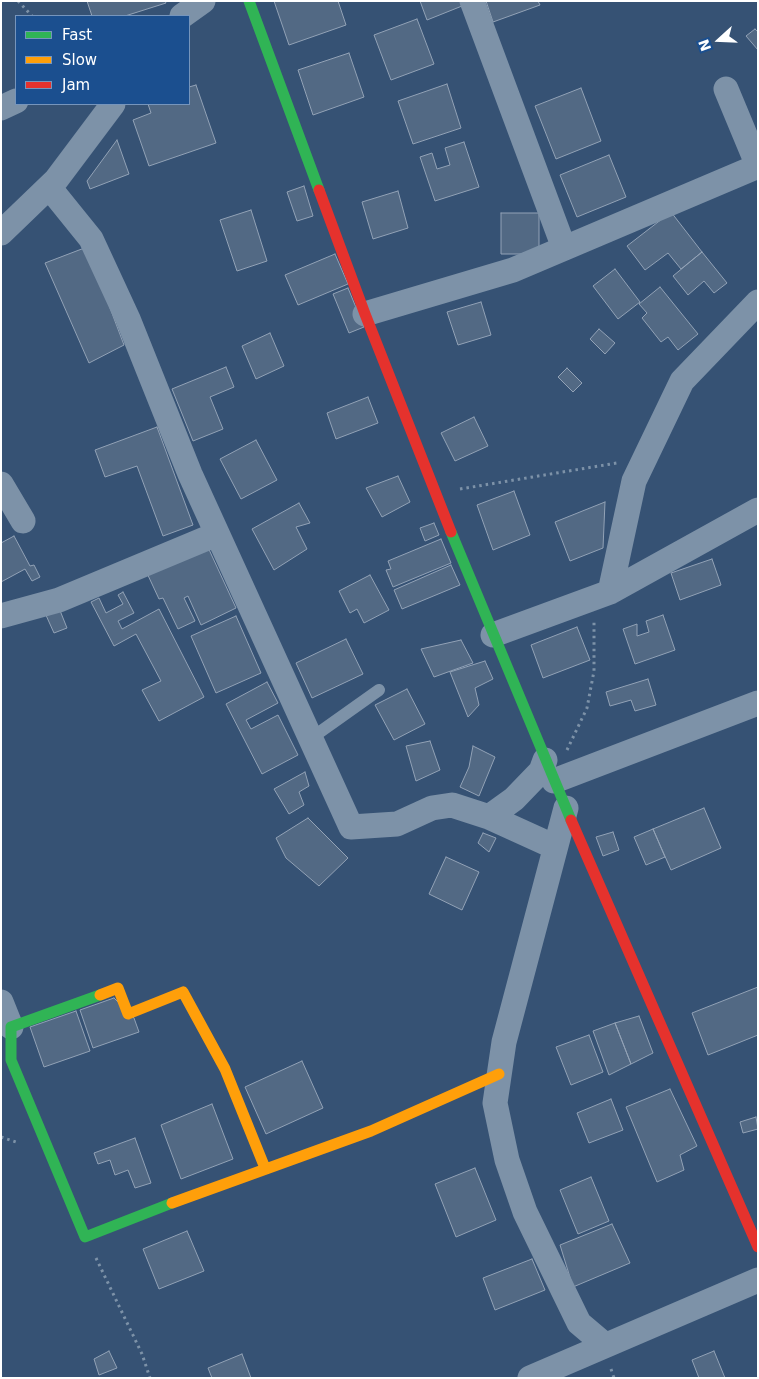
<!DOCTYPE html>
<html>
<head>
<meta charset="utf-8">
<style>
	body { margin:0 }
	#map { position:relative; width:759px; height:1379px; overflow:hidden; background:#365274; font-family:"DejaVu Sans",sans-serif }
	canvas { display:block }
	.frame { position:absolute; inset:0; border:2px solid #fff; pointer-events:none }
	.legend { position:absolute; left:15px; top:15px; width:175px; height:90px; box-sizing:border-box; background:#1b4f8f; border:1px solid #7695bc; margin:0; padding:6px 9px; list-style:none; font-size:15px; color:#fff }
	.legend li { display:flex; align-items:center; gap:10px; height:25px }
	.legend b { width:25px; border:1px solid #7695bc }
	.north { position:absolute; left:694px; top:15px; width:50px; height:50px; -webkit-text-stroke:4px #1b4f8f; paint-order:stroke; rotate:250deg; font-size:14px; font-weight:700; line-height:20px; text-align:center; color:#fff }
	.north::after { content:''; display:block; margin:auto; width:18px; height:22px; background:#fff; clip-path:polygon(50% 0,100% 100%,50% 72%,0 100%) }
</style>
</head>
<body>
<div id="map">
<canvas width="759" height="1379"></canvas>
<div class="frame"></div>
<ul class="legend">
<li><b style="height:6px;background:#30b455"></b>Fast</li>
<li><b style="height:6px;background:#ff9f0a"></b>Slow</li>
<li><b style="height:6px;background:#e5322d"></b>Jam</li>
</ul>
<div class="north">N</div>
</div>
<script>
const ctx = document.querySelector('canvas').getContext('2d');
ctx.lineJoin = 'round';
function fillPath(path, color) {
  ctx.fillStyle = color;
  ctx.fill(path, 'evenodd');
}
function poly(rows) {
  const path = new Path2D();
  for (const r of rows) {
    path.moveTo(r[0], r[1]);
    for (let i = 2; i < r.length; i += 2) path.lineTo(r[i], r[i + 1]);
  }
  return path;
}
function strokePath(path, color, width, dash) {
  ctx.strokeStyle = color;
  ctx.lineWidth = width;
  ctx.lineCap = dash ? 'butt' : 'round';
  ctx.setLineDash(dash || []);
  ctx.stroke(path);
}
const building = poly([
	[87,1,165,1,166,3,125,16,92,16,87,1],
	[274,1,338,1,346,25,289,45,274,1],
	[420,1,460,1,462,6,427,20,420,1],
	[486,1,538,1,540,5,493,22,486,1],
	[417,19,434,64,391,80,374,35,417,19],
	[755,29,758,32,758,50,746,36,755,29],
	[349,53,364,97,313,115,298,70,349,53],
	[447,84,461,128,413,144,398,101,447,84],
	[196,85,216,143,149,166,133,120,151,113,148,104,189,104,189,87,196,85],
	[581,88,601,141,556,159,535,106,581,88],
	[117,140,129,174,90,189,87,181,117,140],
	[464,142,479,187,435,201,420,157,432,153,437,169,450,165,445,148,464,142],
	[609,155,626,197,577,217,560,175,609,155],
	[304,186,313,216,297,221,287,192,304,186],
	[398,191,408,228,373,239,362,202,398,191],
	[251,210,267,261,237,271,220,220,251,210],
	[671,212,702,252,681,269,668,253,645,270,627,246,671,212],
	[501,213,539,213,539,254,501,254,501,213],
	[87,247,124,345,89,363,45,263,87,247],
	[702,252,727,283,714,293,704,281,688,295,673,276,702,252],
	[335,254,348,284,298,305,285,275,335,254],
	[615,269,640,302,618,319,593,286,615,269],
	[660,287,698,334,678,350,668,337,661,342,642,318,647,313,639,304,660,287],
	[348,288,364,327,349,333,333,294,348,288],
	[481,302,491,335,458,345,447,312,481,302],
	[599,329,615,343,605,354,590,339,599,329],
	[270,333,284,366,256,379,242,346,270,333],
	[226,367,234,387,210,397,223,429,193,441,172,389,226,367],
	[567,368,582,383,573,392,558,377,567,368],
	[368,397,378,423,336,439,327,413,368,397],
	[474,417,488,446,455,461,441,433,474,417],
	[157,427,193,525,163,536,137,466,105,477,95,450,157,427],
	[256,440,277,480,241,499,220,459,256,440],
	[398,476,410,502,382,517,366,488,398,476],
	[514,491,530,535,493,550,477,505,514,491],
	[605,502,603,548,570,561,555,522,605,502],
	[299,503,310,523,296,527,307,549,274,570,252,529,299,503],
	[434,523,439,535,425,541,420,528,434,523],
	[14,536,30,566,34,565,40,577,32,581,25,569,1,582,1,543,14,536],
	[441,539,451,563,393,587,386,570,391,569,388,561,441,539],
	[206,543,236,608,201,625,188,596,184,598,195,621,178,629,163,598,159,599,146,571,206,543],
	[712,559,721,585,680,600,671,573,712,559],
	[451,565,460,585,402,609,394,590,451,565],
	[370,575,389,610,364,623,357,609,350,613,339,591,370,575],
	[123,592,134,613,118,621,122,629,159,609,204,697,159,721,142,690,161,681,136,634,114,646,91,602,99,598,106,613,123,604,118,595,123,592],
	[59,608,67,628,54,633,45,613,59,608],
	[663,615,675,650,635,664,623,629,637,624,637,636,649,632,646,621,663,615],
	[236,616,261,673,216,693,191,636,236,616],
	[577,627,590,660,543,678,531,645,577,627],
	[346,639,363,674,312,698,296,663,346,639],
	[461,640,473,663,434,677,421,649,461,640],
	[485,661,493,679,475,688,479,705,468,717,450,672,485,661],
	[648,679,656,705,635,711,631,700,610,706,606,692,648,679],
	[267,682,278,703,246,720,251,729,278,715,298,755,262,774,226,704,267,682],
	[407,689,425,724,394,740,375,705,407,689],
	[430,741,440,770,416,781,406,746,430,741],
	[473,746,495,757,479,796,460,787,469,767,473,746],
	[305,772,309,786,299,792,304,805,289,814,274,789,305,772],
	[704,808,721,848,671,870,653,829,704,808],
	[308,818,348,858,319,886,286,858,276,838,308,818],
	[653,829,665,857,646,865,634,837,653,829],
	[613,832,619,850,603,856,596,837,613,832],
	[483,833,496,838,489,852,478,843,483,833],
	[446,857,479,872,462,910,429,894,446,857],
	[758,987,758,1035,708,1055,692,1013,758,987],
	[114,998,134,1018,139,1032,93,1048,80,1010,114,998],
	[76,1011,90,1051,44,1067,30,1027,76,1011],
	[639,1016,653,1053,631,1064,615,1023,639,1016],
	[615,1023,631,1064,609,1075,593,1031,615,1023],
	[589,1035,603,1072,571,1085,556,1047,589,1035],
	[302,1061,323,1108,266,1134,245,1087,302,1061],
	[670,1089,697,1146,680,1155,684,1170,657,1182,626,1107,670,1089],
	[611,1099,623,1130,589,1143,577,1113,611,1099],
	[212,1104,233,1159,181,1179,161,1125,212,1104],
	[756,1117,758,1129,743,1133,740,1122,756,1117],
	[135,1138,151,1183,135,1188,128,1170,115,1175,110,1160,98,1164,94,1153,135,1138],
	[475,1168,496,1220,456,1237,435,1184,475,1168],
	[591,1177,609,1221,578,1234,560,1190,591,1177],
	[612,1224,630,1263,573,1287,560,1245,612,1224],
	[187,1231,204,1271,159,1289,143,1249,187,1231],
	[532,1259,545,1290,495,1310,483,1278,532,1259],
	[109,1351,117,1368,99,1375,94,1359,109,1351],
	[714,1351,725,1378,699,1378,692,1360,714,1351],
	[242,1354,251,1378,212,1378,208,1368,242,1354]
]);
const path = poly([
	[18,1,32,16],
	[460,489,617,463],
	[567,750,587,708,594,671,594,622],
	[1,1137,19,1143],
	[96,1258,142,1354,150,1378],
	[611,1369,614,1378]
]);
const lane = poly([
	[310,739,379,690]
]);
const street = poly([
	[472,1,564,248],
	[182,16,203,1],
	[726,89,758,166],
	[1,108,16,101],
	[49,187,91,239,128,319,190,474,351,827,397,824,432,808,452,805,489,817,514,799,541,771,545,760],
	[1,233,56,180,113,104],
	[365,314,513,270,758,166],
	[1,484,23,521],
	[610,592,634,481,682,381,758,302],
	[1,616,59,600,217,534],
	[493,635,610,592,758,510],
	[554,781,758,703],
	[566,808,504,1042,495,1103,507,1160,525,1212,579,1323,605,1345],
	[489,817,555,847],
	[1,1002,11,1027],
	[530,1378,758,1280]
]);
const fast = poly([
	[249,1,319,190],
	[451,532,571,820],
	[100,995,11,1027,11,1060,85,1237,172,1203]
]);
const slow = poly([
	[100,995,118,988,128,1014,183,992,225,1069,265,1168],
	[172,1203,371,1131,499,1074]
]);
const jam = poly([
	[319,190,365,314,451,532],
	[571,820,758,1247]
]);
fillPath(building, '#526984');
strokePath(building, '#92a2b6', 1);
strokePath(path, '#7d92a8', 3, [2.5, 4]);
strokePath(lane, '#7d92a8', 12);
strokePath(street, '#7d92a8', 25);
strokePath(fast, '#30b455', 11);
strokePath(slow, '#ff9f0a', 11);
strokePath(jam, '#e5322d', 11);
</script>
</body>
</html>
